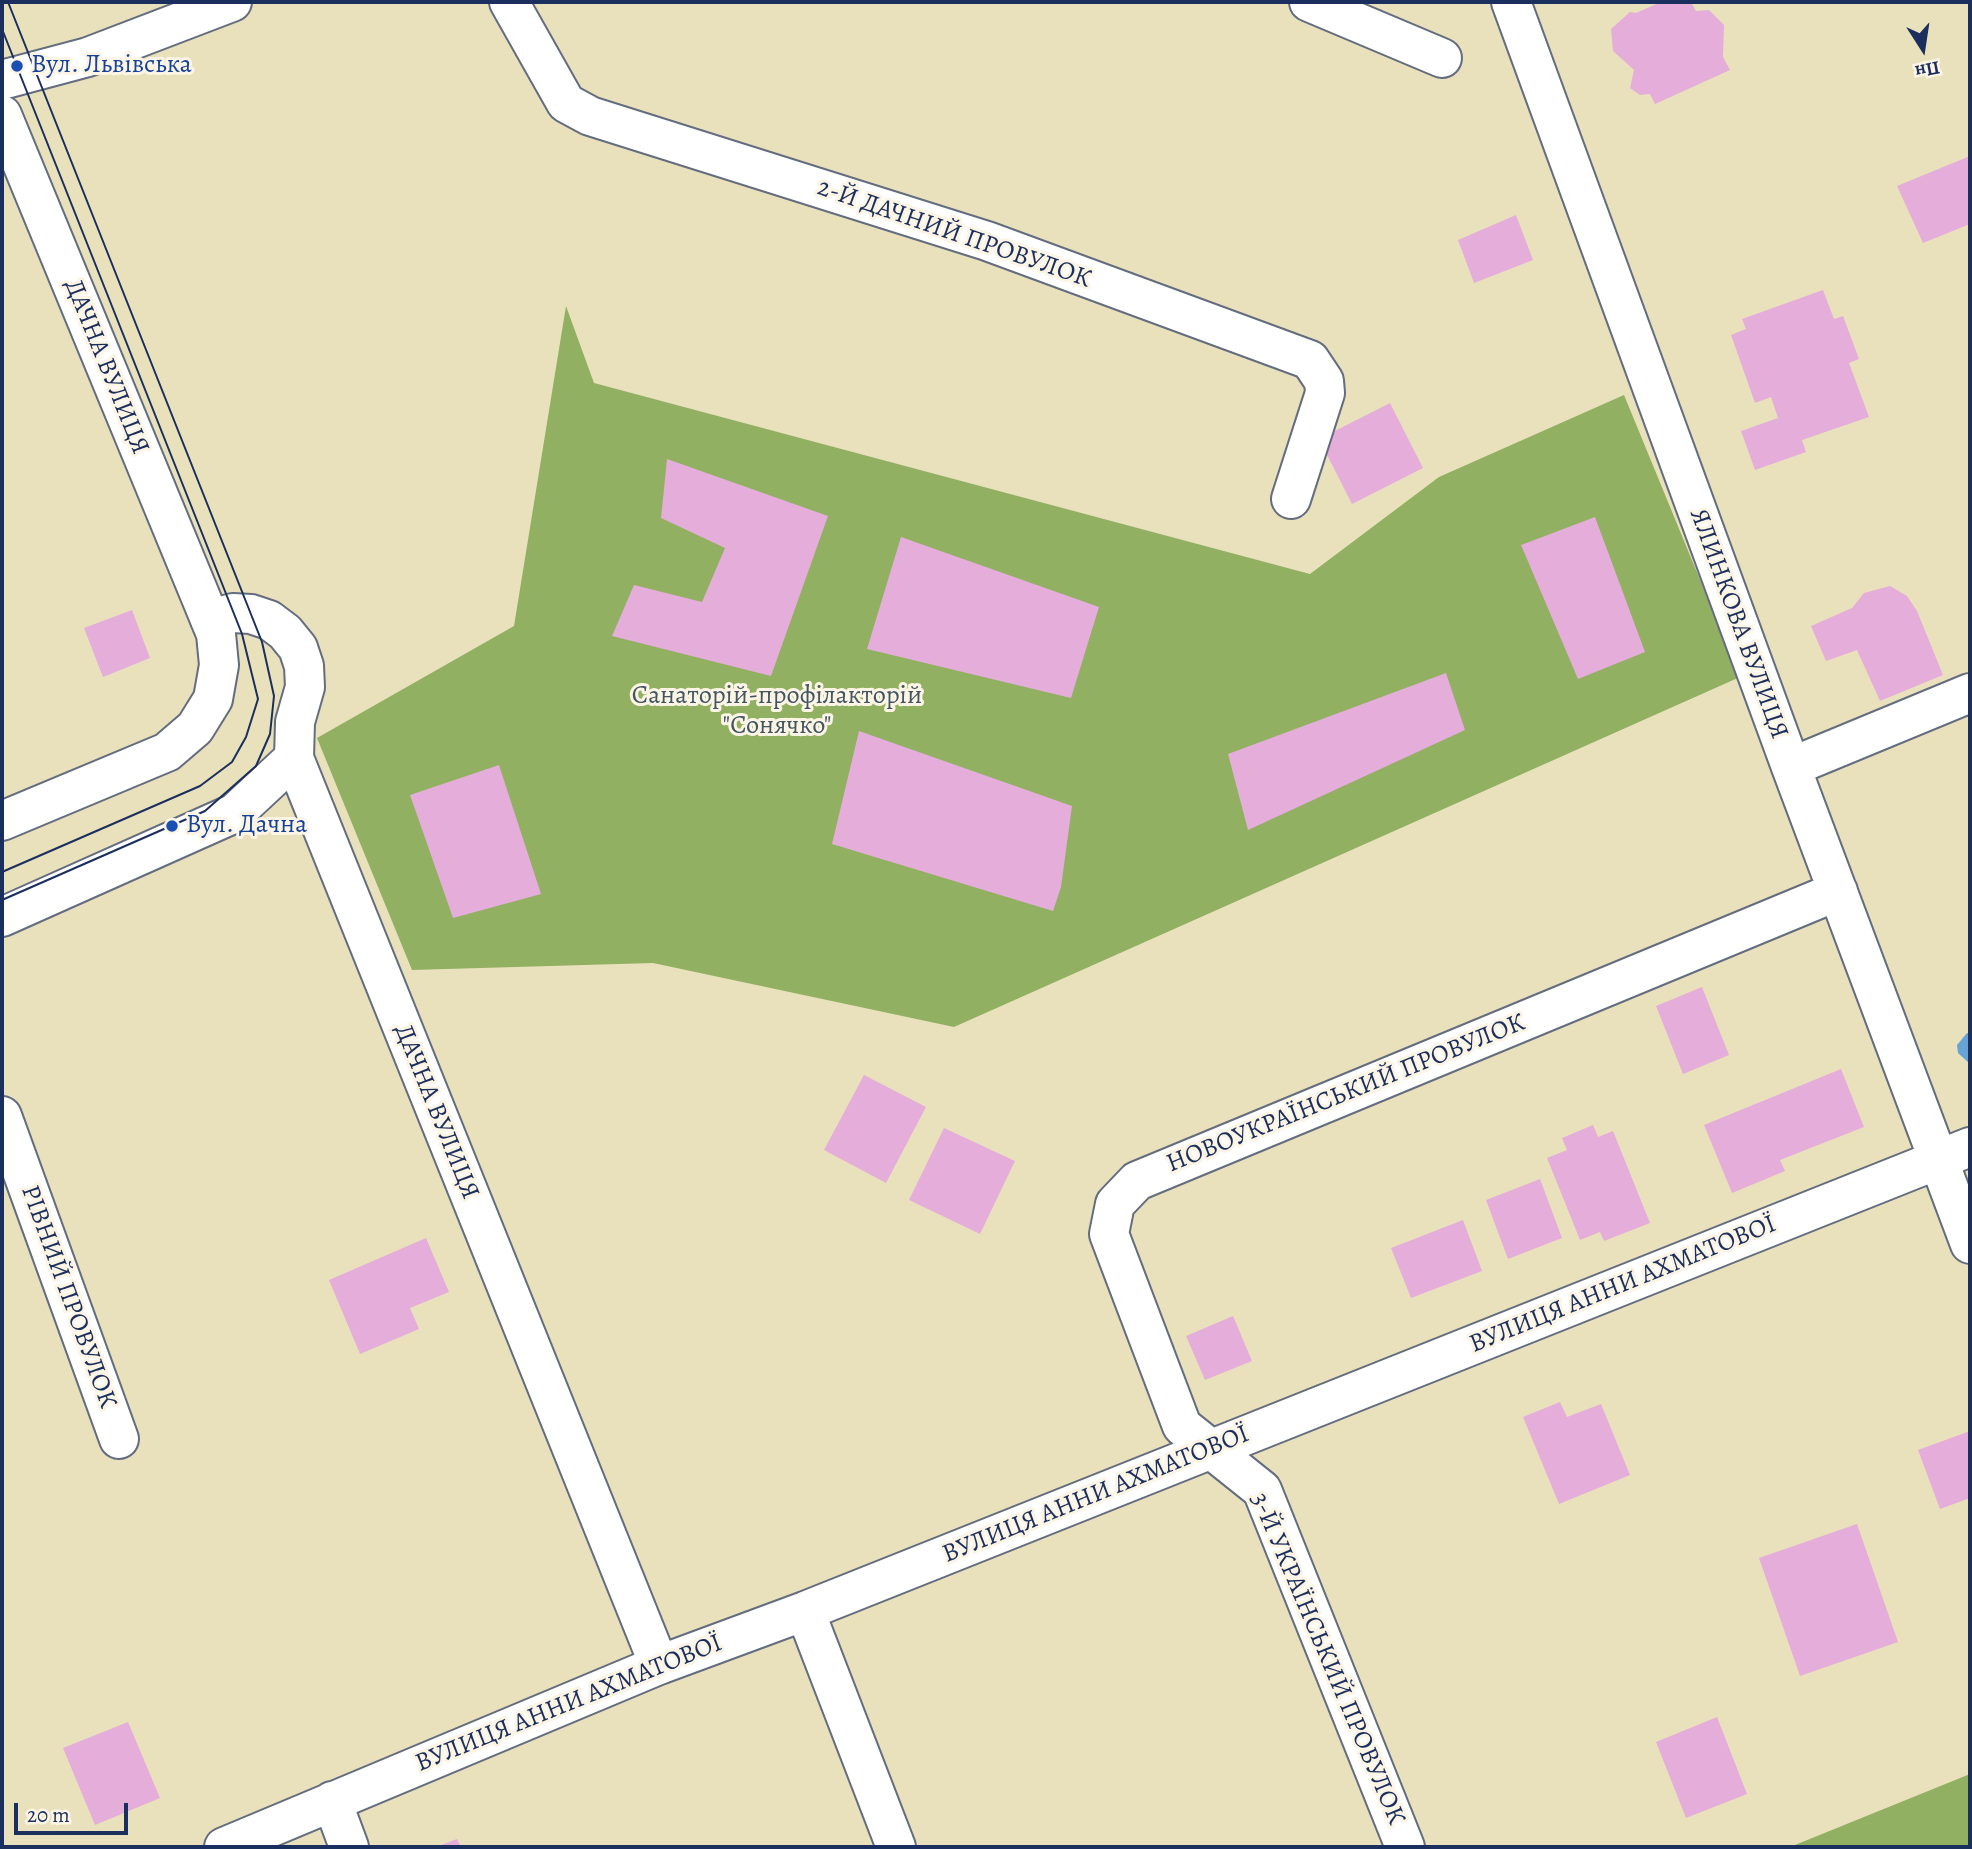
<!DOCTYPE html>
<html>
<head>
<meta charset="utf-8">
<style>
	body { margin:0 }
	#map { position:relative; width:1972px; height:1849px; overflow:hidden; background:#e9e1bc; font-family:Alegreya,serif }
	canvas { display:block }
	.frame { position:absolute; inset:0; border:4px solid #1b2f5e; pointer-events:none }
	.north { position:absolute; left:1888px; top:14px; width:70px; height:70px; -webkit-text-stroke:5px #fcf5e5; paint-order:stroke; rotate:168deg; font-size:19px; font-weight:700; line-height:28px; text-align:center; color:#1b2f5e }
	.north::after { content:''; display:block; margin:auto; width:24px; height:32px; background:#1b2f5e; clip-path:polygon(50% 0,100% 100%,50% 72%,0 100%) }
	.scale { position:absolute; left:14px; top:1803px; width:114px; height:32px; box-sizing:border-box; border:4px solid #1b2f5e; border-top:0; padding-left:9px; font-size:21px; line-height:24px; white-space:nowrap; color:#1b2f5e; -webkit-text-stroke:5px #fcf5e5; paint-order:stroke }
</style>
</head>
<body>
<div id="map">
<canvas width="1972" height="1849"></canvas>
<div class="frame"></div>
<div class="north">Пн</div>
<div class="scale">20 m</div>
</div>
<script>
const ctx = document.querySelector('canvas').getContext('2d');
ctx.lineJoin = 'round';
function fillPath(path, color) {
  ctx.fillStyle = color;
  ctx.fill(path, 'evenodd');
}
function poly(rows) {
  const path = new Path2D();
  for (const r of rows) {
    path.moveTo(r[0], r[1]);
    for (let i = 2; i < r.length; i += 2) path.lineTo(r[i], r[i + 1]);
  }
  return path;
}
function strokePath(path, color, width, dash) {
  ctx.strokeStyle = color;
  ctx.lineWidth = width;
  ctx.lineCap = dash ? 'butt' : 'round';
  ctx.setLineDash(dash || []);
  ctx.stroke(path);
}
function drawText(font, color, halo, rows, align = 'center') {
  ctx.font = font + ' Alegreya,serif';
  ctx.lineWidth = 6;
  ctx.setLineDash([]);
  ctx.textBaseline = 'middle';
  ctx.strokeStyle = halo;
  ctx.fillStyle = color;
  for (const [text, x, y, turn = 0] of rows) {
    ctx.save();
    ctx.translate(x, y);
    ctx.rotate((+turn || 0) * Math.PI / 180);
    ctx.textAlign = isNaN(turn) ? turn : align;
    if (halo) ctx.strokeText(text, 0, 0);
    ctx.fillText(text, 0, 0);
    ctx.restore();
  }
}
const forest = poly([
	[566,306,594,383,1310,574,1439,477,1624,395,1740,677,954,1027,653,963,412,970,317,738,514,626],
	[1970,1774,1970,1847,1790,1847]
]);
const water = poly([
	[1967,1033,1970,1034,1970,1064,1958,1053,1957,1045]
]);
const building = poly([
	[1661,2,1691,2,1696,11,1709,10,1724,25,1723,57,1730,70,1655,104,1650,94,1640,95,1630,88,1634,70,1613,51,1611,29,1630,12,1636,13],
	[1970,156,1970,224,1923,243,1897,186],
	[1516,215,1533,260,1474,283,1458,240],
	[1823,290,1834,319,1843,316,1859,359,1849,363,1869,417,1802,440,1806,452,1755,470,1741,431,1778,418,1771,397,1755,403,1731,335,1746,329,1742,319],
	[1390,403,1423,468,1352,504,1319,439],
	[667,459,828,516,771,676,612,636,634,585,702,602,725,548,661,518],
	[1595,517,1645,652,1578,679,1521,545],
	[901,537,1099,607,1071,698,867,649],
	[1890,586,1907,596,1917,611,1943,675,1880,701,1857,650,1826,661,1811,626,1852,608,1864,593],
	[132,610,150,658,103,677,84,628],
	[1446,673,1465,730,1248,830,1228,754],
	[859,731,1072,806,1061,887,1053,911,832,844],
	[499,765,541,894,453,918,410,795],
	[1702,987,1729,1055,1683,1074,1656,1006],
	[1841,1069,1864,1127,1780,1160,1785,1171,1732,1193,1704,1125],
	[864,1075,926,1107,886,1183,824,1150],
	[1593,1125,1598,1137,1613,1131,1650,1223,1604,1241,1600,1232,1580,1240,1547,1158,1567,1150,1562,1138],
	[944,1128,1015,1161,980,1234,909,1200],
	[1540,1179,1562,1238,1508,1259,1486,1200],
	[1463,1220,1482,1271,1411,1298,1391,1248],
	[426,1238,449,1292,410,1308,419,1329,360,1354,329,1280],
	[1233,1316,1252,1361,1205,1380,1186,1336],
	[1560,1402,1567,1417,1601,1404,1630,1475,1559,1504,1523,1417],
	[1970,1431,1970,1498,1940,1509,1918,1450],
	[1857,1524,1898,1642,1800,1676,1759,1558],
	[1717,1717,1747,1794,1686,1818,1656,1742],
	[128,1722,160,1798,95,1825,63,1748],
	[457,1839,461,1847,436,1847]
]);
const minor = poly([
	[509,2,566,103,590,116,987,241,1310,360,1324,381,1325,393,1291,499],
	[1309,2,1442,58],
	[1511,2,1791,767,1970,1244],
	[2,80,88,57,232,2],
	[210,619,233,613,251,614,269,620,285,632,298,648,304,666,305,687,295,722,294,758,659,1665],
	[1791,767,1970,693],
	[2,917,235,813,294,758],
	[2,1116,119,1439],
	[805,1611,896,1847],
	[332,1801,349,1847],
	[224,1847,659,1665,805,1611,1970,1147],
	[1405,1847,1262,1490,1182,1426,1109,1234,1115,1204,1137,1181,1838,891]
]);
const major = poly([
	[2,115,216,634,219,665,213,699,195,728,167,752,2,821]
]);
const tram = poly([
	[2,29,242,634,258,699,246,737,232,762,200,786,2,872],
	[2,900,205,811,256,766,270,734,274,696,262,642,8,2]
]);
const markers = [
	[17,66,7,"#1a4fb4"],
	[172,826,7,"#1a4fb4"]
];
const transitNames = [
	["Вул. Львівська",31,66],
	["Вул. Дачна",186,826]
];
const streetNames = [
	["2-Й ДАЧНИЙ ПРОВУЛОК",954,234,19],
	["ДАЧНА ВУЛИЦЯ",106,367,68],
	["ЯЛИНКОВА ВУЛИЦЯ",1738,624,70],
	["НОВОУКРАЇНСЬКИЙ ПРОВУЛОК",1346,1094,-22],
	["ДАЧНА ВУЛИЦЯ",436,1112,68],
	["ВУЛИЦЯ АННИ АХМАТОВОЇ",1623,1285,-22],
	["РІВНИЙ ПРОВУЛОК",68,1297,70],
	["ВУЛИЦЯ АННИ АХМАТОВОЇ",1096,1495,-22],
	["3-Й УКРАЇНСЬКИЙ ПРОВУЛОК",1327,1659,67],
	["ВУЛИЦЯ АННИ АХМАТОВОЇ",569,1704,-22]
];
const parkNames = [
	["Санаторій-профілакторій",777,697],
	["\"Сонячко\"",777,727]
];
fillPath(forest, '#91b062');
fillPath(water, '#66a4d8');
fillPath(building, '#e5adda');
strokePath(minor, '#636d7f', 42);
strokePath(major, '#636d7f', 42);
strokePath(minor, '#fff', 38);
strokePath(major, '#fff', 38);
strokePath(tram, '#1b2f5e', 2);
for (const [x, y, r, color] of markers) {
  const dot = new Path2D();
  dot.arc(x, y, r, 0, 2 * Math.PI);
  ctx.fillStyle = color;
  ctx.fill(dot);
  strokePath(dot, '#fcf5e5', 2.5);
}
drawText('26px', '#164399', '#fcf5e5', transitNames, 'left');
drawText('26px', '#1b2f5e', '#fcf5e5', streetNames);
drawText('26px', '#425662', '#fcf5e5', parkNames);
</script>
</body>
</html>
